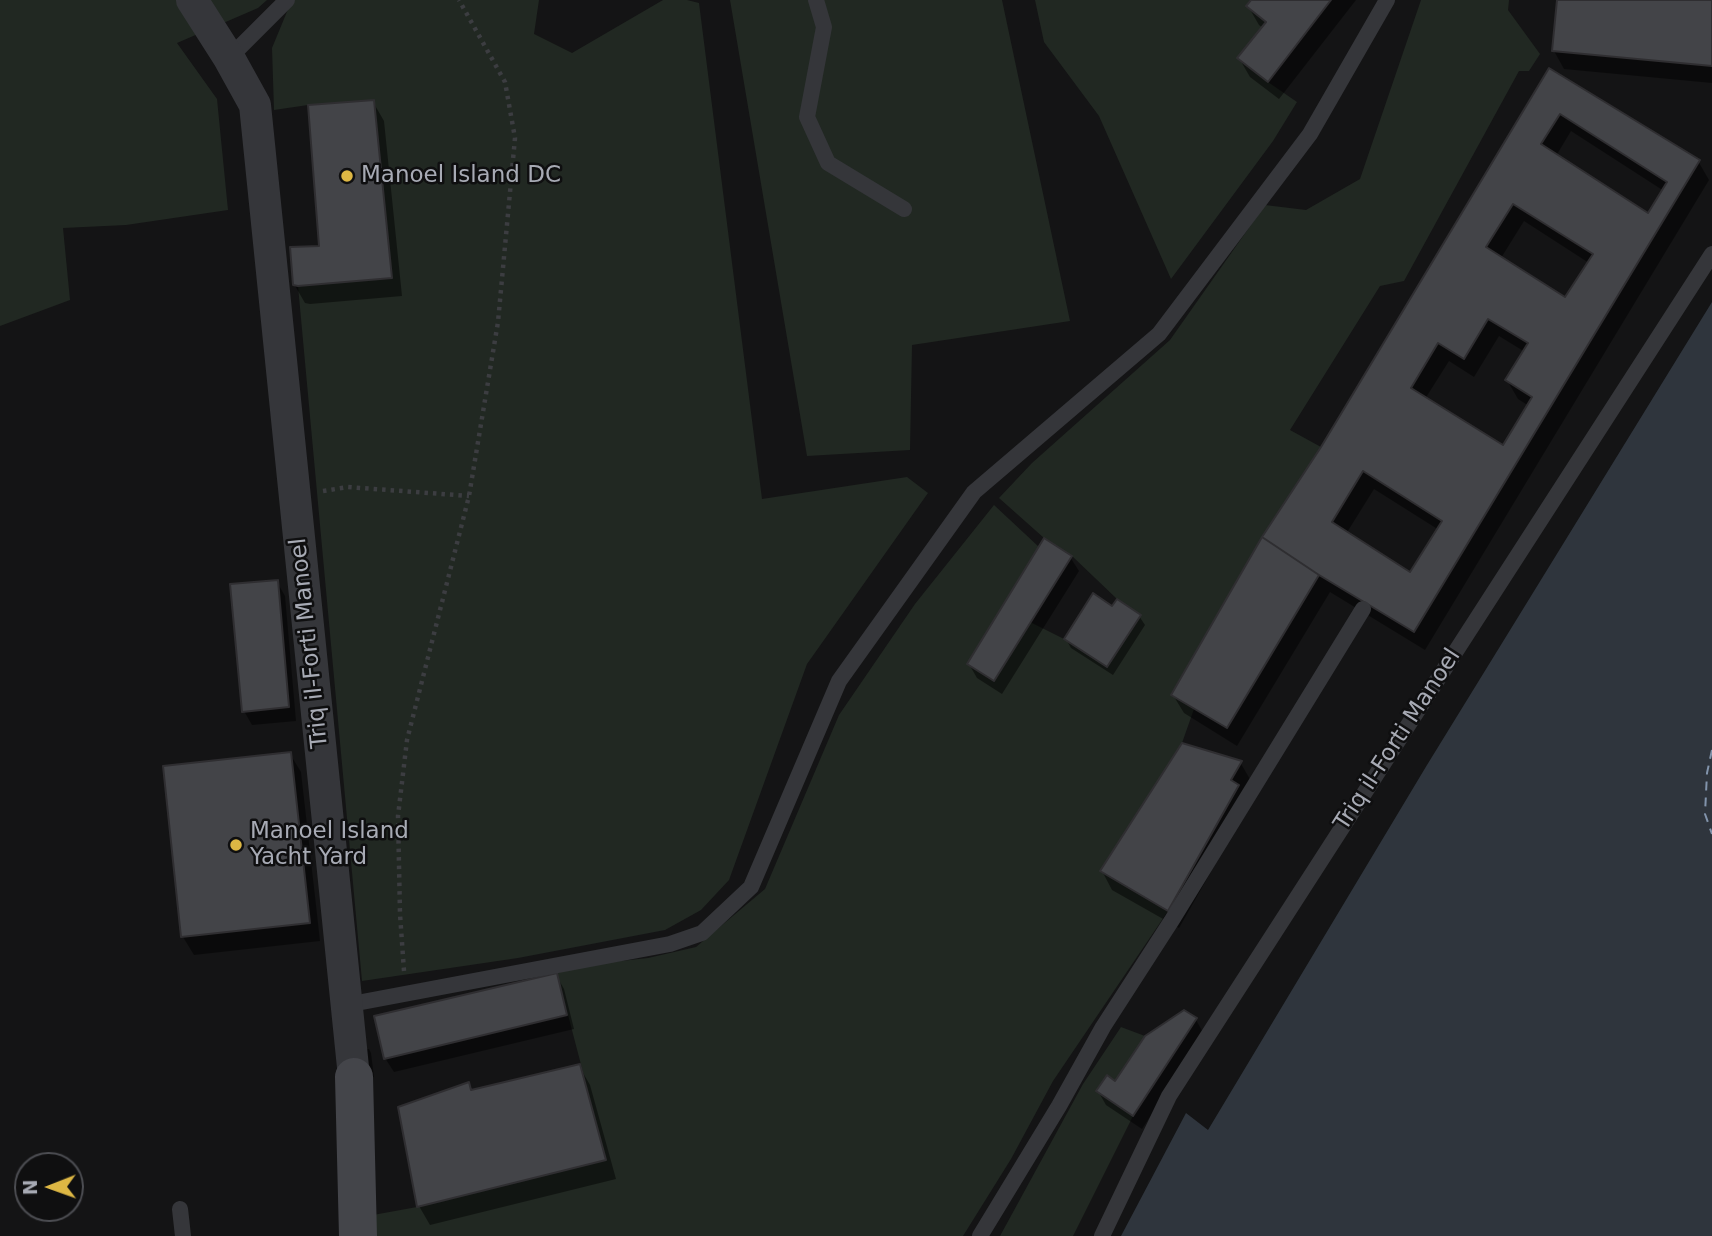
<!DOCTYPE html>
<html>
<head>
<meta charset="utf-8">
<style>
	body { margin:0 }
	#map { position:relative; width:1712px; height:1236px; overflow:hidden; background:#141415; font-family:"DejaVu Sans",sans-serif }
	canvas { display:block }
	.north { position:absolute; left:14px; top:1152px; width:70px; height:70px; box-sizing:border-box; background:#0f0f10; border:2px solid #4c4d52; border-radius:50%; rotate:269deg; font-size:19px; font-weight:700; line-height:28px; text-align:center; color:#a7aab4 }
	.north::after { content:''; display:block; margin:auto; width:24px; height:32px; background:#ddb744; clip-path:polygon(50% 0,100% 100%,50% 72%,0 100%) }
</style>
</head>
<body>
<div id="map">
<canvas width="1712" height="1236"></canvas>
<div class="north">N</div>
</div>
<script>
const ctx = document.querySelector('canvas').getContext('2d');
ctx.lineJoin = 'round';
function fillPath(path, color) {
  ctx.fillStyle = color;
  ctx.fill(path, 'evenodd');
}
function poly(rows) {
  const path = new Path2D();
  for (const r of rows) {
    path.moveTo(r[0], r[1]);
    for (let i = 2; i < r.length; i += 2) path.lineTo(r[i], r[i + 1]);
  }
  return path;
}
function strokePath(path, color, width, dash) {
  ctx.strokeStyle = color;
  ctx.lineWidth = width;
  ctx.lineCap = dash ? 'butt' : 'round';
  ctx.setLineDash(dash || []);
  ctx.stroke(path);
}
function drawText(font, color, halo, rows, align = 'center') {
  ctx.font = font + ' "DejaVu Sans",sans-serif';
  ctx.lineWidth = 5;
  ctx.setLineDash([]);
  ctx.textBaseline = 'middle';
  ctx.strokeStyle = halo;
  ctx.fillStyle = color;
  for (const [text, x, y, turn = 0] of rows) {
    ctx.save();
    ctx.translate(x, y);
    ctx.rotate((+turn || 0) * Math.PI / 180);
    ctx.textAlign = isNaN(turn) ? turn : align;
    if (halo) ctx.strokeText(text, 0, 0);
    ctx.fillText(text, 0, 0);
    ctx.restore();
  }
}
const green = poly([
	[0,0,267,0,258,8,177,43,217,99,228,210,126,225,63,228,70,300,0,326],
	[294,0,539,0,534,34,572,53,663,0,687,0,699,3,762,499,907,477,928,493,807,664,729,880,701,910,665,930,518,958,362,981,298,286,392,277,374,101,308,105,274,110,272,48,291,2],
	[730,0,1002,0,1070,321,912,345,910,450,807,456],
	[1035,0,1250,0,1246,6,1266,22,1237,58,1268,82,1297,102,1273,141,1171,279,1099,116,1044,42],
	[1421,0,1509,0,1508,10,1540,54,1529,71,1519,71,1404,281,1380,286,1290,430,1321,447,1262,537,1171,694,1194,709,1182,743,1100,871,1168,911,1053,1081,1011,1159,963,1236,376,1236,373,1215,417,1207,606,1160,557,973,584,965,648,958,696,947,765,889,839,715,915,604,994,505,1039,547,1030,622,1064,639,1140,615,1117,599,1072,556,1044,538,999,498,1032,463,1170,340,1265,205,1306,210,1360,179],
	[1121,1027,1145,1036,1115,1081,1106,1076,1096,1091,1133,1116,1073,1236,1000,1236,1083,1084]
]);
const water = poly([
	[1712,302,1712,1236,1121,1236,1186,1113,1208,1130,1427,765]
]);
const shadow = poly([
	[1253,0,1356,0,1279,99,1250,77,1239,58,1263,28,1259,25,1248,6],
	[1558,0,1712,0,1712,83,1564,69,1554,51],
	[1550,71,1698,161,1709,180,1425,650,1330,592,1237,746,1184,713,1173,695],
	[1571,131,1664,191,1648,215,1556,156],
	[1524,221,1589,263,1566,300,1501,258],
	[1499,336,1525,352,1507,380,1518,399,1529,406,1503,448,1425,399,1449,361,1474,377],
	[1374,489,1439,530,1411,574,1346,534],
	[373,102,384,121,402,296,310,304,305,303,294,284,321,248],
	[1070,557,1079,571,1002,694,977,678,969,664],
	[277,582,285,596,296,721,252,725,244,711],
	[1113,608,1139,616,1145,625,1113,675,1071,648,1066,639],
	[290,754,301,772,320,941,194,955,183,937],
	[1240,762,1251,781,1249,805,1179,928,1112,890,1102,871],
	[556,975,564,989,574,1029,394,1072,385,1058],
	[1184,1012,1196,1020,1204,1034,1142,1129,1106,1105,1098,1091,1115,1083],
	[369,1049,371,1053,374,1077,366,1078,360,1050],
	[579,1066,590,1085,616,1179,430,1225,419,1206,468,1084,473,1092]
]);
const ferry = poly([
	[1712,750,1707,773,1705,814,1712,834]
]);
const building = poly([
	[1251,0,1331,0,1268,82,1237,58,1266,22,1246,6,1251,0],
	[1557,0,1712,0,1712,66,1552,51,1557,0],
	[1549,68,1700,160,1414,632,1319,575,1262,537,1321,447,1549,68],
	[1560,114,1667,182,1648,213,1541,144,1560,114],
	[1513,204,1593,254,1565,297,1486,247,1513,204],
	[1488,319,1528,343,1505,380,1532,397,1503,445,1411,388,1438,343,1464,359,1488,319],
	[1363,471,1442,521,1410,572,1332,522,1363,471],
	[374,100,392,278,298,286,293,285,290,247,319,246,308,105,374,100],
	[1262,537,1319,575,1227,728,1171,695,1262,537],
	[1044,538,1072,556,994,681,967,664,1044,538],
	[278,580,289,707,242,712,230,584,278,580],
	[1093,593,1112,606,1117,599,1141,615,1107,667,1064,639,1093,593],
	[1182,743,1242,761,1231,780,1239,785,1168,911,1100,871,1182,743],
	[291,752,310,923,181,937,163,766,291,752],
	[557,973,567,1015,384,1059,374,1016,557,973],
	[1184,1010,1197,1018,1133,1116,1096,1091,1107,1075,1115,1081,1145,1036,1184,1010],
	[580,1064,606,1160,417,1207,398,1107,469,1082,471,1090,580,1064]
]);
const path = poly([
	[323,491,348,487,469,496],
	[404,971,400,914,398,816,407,740,469,496,498,322,515,138,505,82,459,0]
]);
const lane = poly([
	[816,0,824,27,807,117,828,163,904,209],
	[229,58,287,0],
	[346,1005,670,944,702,933,751,887,839,681,974,492,1159,334,1310,134,1387,0],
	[180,1209,183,1236],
	[980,1236,1059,1106,1103,1027,1172,920,1363,609],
	[1102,1236,1169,1096,1712,254]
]);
const street = poly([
	[192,0,229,58,255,105,354,1077]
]);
const secondary = poly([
	[354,1077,358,1236]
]);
const markers = [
	[347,176,7,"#ddb744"],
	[236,845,7,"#ddb744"]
];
const poiNames = [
	["Manoel Island DC",361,176],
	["Manoel Island",250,832],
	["Yacht Yard",250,858]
];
const streetNames = [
	["Triq il-Forti Manoel",310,643,-96],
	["Triq il-Forti Manoel",1398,740,-57]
];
fillPath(green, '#212822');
fillPath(water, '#2f353d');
fillPath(shadow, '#0007');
strokePath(ferry, '#8294ac', 2, [9, 7]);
fillPath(building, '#434448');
strokePath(building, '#2f2e31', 2);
strokePath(path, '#3c3d41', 4.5, [3.5, 5]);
strokePath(lane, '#35363a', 16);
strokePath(street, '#35363a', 32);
strokePath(secondary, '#44454a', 38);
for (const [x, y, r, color] of markers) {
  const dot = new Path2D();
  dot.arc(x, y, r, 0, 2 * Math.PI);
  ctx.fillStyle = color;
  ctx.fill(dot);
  strokePath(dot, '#0f0f10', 2.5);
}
drawText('23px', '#a7aab4', '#0f0f10', poiNames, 'left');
drawText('23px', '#a7aab4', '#0f0f10', streetNames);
</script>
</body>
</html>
